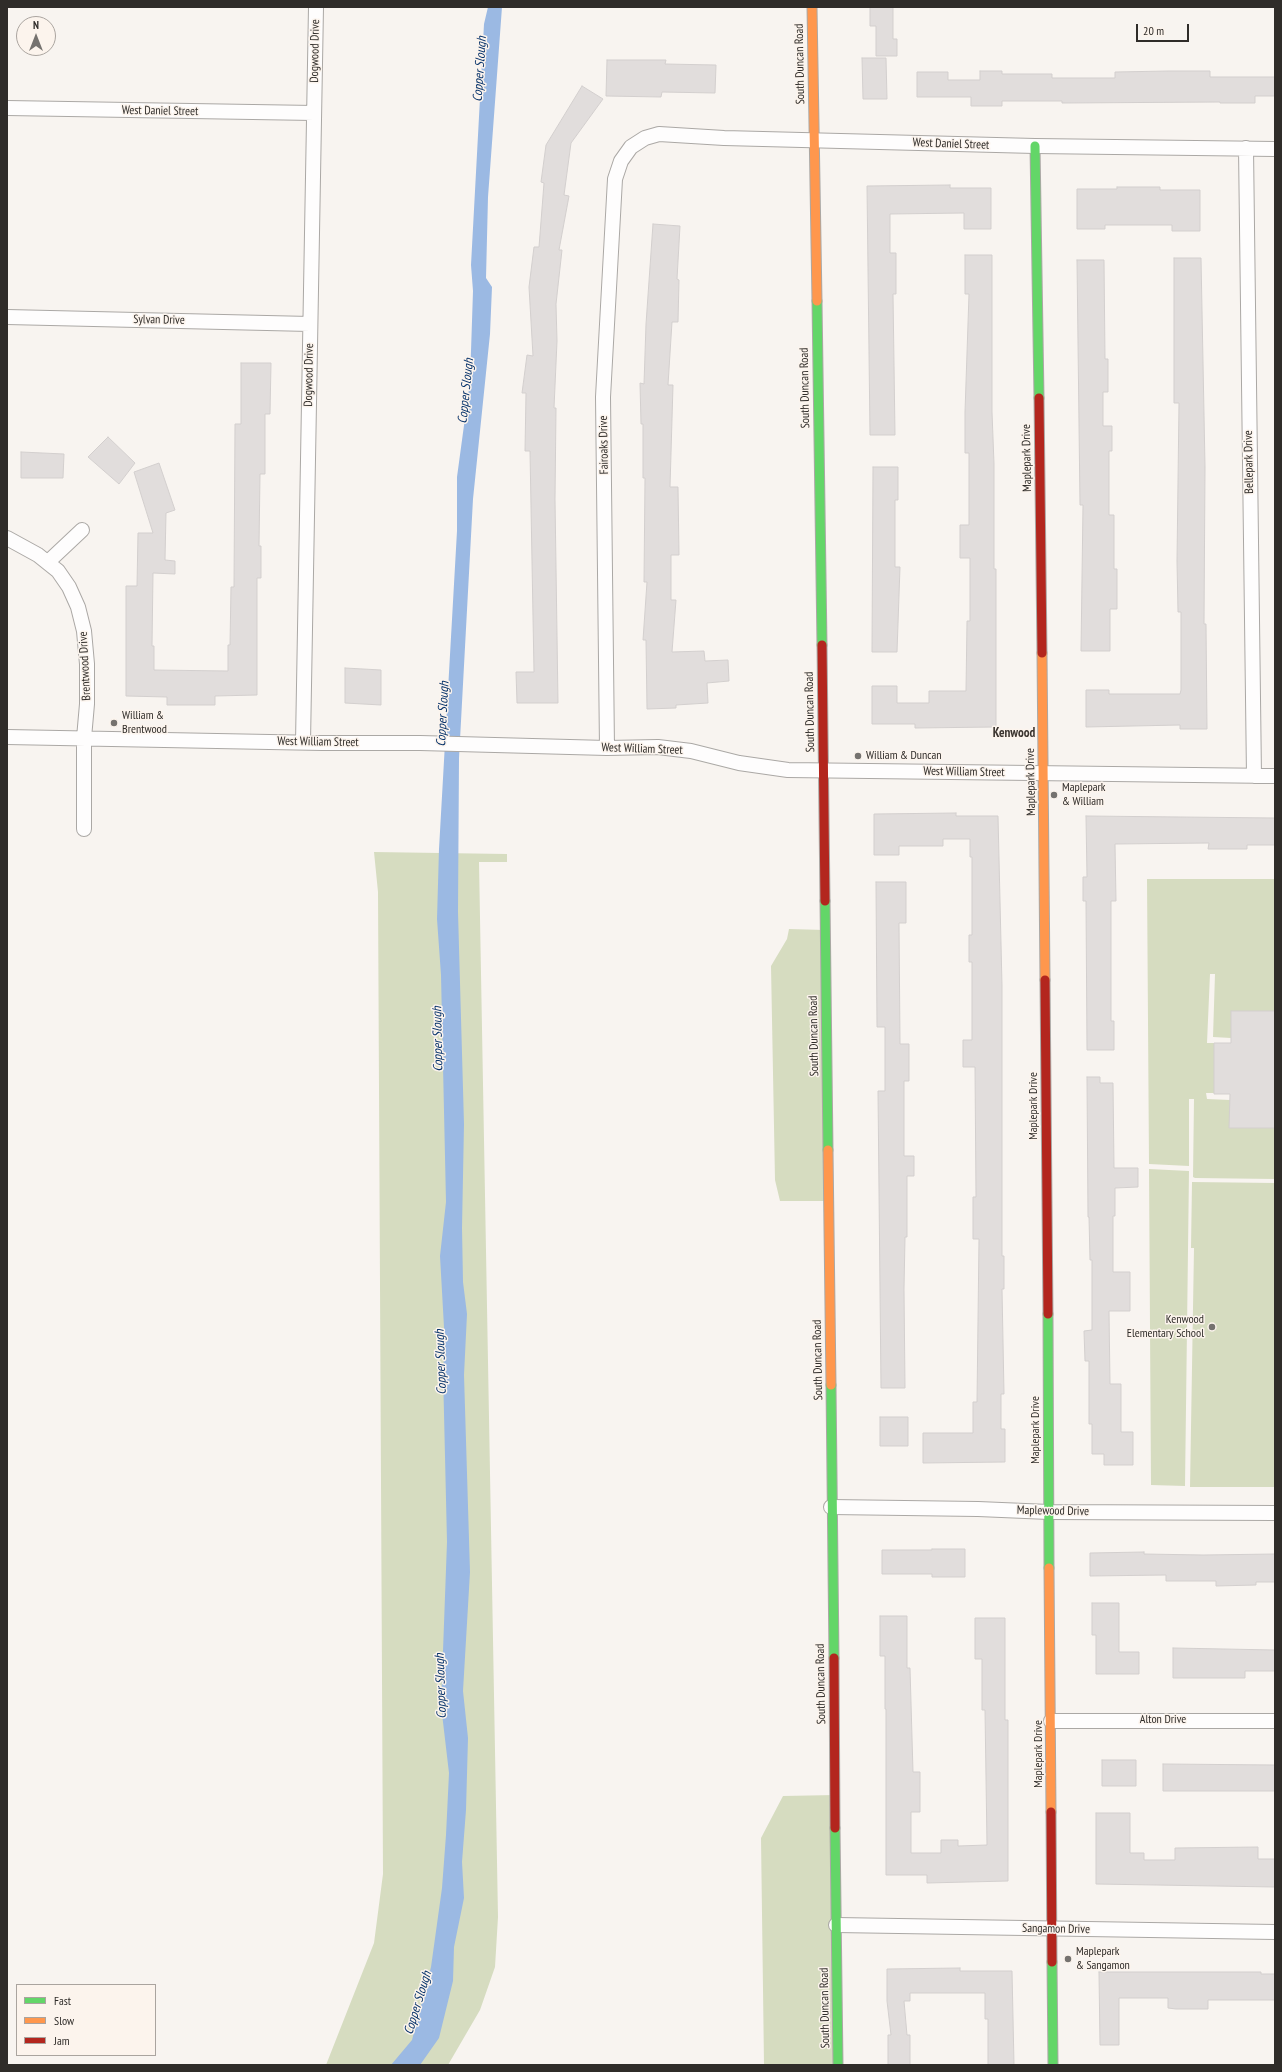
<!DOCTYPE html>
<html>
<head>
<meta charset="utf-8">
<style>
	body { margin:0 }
	#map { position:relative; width:1282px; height:2072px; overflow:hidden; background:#f8f4f0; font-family:"PT Sans Narrow",sans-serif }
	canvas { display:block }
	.frame { position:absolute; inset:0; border:8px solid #2f2c29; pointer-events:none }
	.legend { position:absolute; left:16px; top:1984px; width:140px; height:72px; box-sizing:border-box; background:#fcf4ed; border:1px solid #aaa49f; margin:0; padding:5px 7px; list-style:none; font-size:12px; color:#2f2c29 }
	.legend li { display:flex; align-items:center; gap:8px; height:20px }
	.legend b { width:20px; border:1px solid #aaa49f }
	.north { position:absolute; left:16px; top:16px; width:40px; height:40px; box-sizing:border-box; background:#fcf4ed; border:1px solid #aaa49f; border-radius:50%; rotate:0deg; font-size:11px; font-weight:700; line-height:16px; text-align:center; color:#2f2c29 }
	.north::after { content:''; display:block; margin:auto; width:14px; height:18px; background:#75726f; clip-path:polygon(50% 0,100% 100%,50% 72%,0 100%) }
	.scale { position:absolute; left:1136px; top:24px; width:53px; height:18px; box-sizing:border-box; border:2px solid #2f2c29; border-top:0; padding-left:5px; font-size:12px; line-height:14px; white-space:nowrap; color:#2f2c29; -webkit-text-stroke:3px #fcf4ed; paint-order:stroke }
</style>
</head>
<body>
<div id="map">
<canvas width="1282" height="2072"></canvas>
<div class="frame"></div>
<ul class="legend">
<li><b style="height:5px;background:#63d668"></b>Fast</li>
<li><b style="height:5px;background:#ff974d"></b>Slow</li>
<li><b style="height:5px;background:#b3261e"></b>Jam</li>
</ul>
<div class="north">N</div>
<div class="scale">20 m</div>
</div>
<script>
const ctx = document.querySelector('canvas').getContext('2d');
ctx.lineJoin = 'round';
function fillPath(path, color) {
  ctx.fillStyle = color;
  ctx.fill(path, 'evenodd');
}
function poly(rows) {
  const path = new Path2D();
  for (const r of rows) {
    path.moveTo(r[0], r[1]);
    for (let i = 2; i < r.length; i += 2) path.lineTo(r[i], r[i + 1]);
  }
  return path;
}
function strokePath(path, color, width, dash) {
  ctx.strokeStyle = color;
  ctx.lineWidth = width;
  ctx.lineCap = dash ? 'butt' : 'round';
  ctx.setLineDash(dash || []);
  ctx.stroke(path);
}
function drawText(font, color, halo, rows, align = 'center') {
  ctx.font = font + ' "PT Sans Narrow",sans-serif';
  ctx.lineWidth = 3;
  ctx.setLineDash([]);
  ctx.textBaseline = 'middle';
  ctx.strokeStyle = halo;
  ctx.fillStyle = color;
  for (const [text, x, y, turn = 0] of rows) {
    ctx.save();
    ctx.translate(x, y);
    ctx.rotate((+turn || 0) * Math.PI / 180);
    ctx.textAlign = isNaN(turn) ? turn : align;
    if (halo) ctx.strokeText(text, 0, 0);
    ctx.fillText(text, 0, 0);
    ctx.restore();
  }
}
const green = poly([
	[374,852,507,854,507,862,479,862,498,1917,495,1967,480,2010,448,2065,326,2065,374,1943,383,1874,378,892],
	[1147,879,1275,879,1275,1011,1232,1011,1231,1038,1213,1037,1215,974,1210,974,1207,1043,1214,1043,1214,1093,1206,1093,1207,1099,1230,1100,1230,1128,1275,1128,1275,1179,1195,1178,1193,1177,1194,1099,1189,1099,1189,1166,1149,1164],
	[789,929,825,930,828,1201,780,1201,775,1180,771,966,787,939],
	[1149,1169,1189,1171,1185,1486,1151,1485],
	[1192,1182,1275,1183,1275,1487,1190,1487,1194,1248,1191,1248],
	[835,1795,838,2065,764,2065,761,1838,783,1796]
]);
const water = poly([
	[488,7,502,7,488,197,486,278,492,287,490,334,473,499,459,758,458,912,464,1124,462,1228,463,1282,467,1314,464,1375,470,1572,463,1691,468,1738,466,1810,462,1862,464,1898,454,1947,453,1981,439,2038,420,2065,391,2065,412,2040,431,1967,442,1888,446,1835,449,1773,441,1705,447,1542,443,1371,445,1345,440,1256,446,1202,441,975,437,919,439,849,457,531,457,477,470,381,473,291,471,265,484,24]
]);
const building = poly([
	[870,7,893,7,893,39,897,39,897,56,876,56,876,26,870,26,870,7],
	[862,58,886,58,887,99,863,99,862,58],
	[607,60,666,60,665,64,716,65,715,93,662,92,661,97,606,96,607,60],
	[980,71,1002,71,1002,74,1052,74,1052,78,1115,78,1115,72,1168,71,1210,71,1210,77,1275,77,1275,96,1255,96,1255,103,1220,103,1220,102,1062,103,1062,101,1002,101,1002,106,971,106,971,97,917,97,917,72,948,72,948,80,980,80,980,71],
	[582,86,603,99,571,143,564,195,569,196,559,250,562,250,556,304,557,341,554,408,556,408,555,499,558,703,517,703,516,672,534,672,530,451,525,451,526,393,522,393,527,355,533,356,529,287,534,247,539,247,544,183,541,182,546,145,582,86],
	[950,185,950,188,991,188,991,229,964,229,964,213,890,214,890,253,896,253,896,294,893,294,895,435,870,435,867,186,950,185],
	[1117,187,1160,187,1160,190,1200,190,1200,231,1172,231,1172,225,1105,225,1105,229,1077,229,1077,189,1117,189,1117,187],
	[653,224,680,226,677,279,679,280,678,322,672,322,668,385,673,385,670,487,678,487,679,555,671,555,671,600,676,600,672,652,704,651,705,661,728,660,729,681,707,683,708,703,676,705,676,708,647,709,646,640,643,640,647,582,644,582,645,478,643,478,643,424,641,424,640,383,644,384,646,324,653,224],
	[965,255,992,255,992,412,994,464,994,569,996,569,996,727,915,728,915,724,872,724,872,686,897,686,897,703,929,703,929,691,966,691,967,621,970,621,970,558,960,558,960,525,969,525,969,453,965,453,965,412,969,294,965,294,965,255],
	[1174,258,1201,258,1205,467,1204,624,1206,624,1207,729,1180,729,1180,725,1086,727,1086,690,1109,690,1109,694,1180,694,1181,690,1181,612,1178,612,1177,561,1179,403,1174,403,1174,258],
	[1077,260,1104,260,1105,359,1108,359,1108,392,1103,392,1103,426,1112,426,1112,451,1109,451,1109,515,1114,515,1114,569,1117,569,1117,609,1110,609,1110,651,1081,651,1083,505,1080,505,1077,260],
	[241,363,271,363,270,414,265,414,265,474,260,474,259,546,261,546,261,578,257,578,257,695,215,696,215,705,167,705,167,697,126,696,126,586,137,586,138,533,153,533,134,472,159,463,175,510,166,513,165,560,175,561,175,574,153,573,152,646,154,646,154,670,228,671,228,645,230,645,231,587,234,587,235,424,241,424,241,363],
	[108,437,135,463,119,484,88,457,108,437],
	[21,452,64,454,63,478,21,478,21,452],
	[873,467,898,467,898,500,895,500,895,567,900,567,897,652,872,652,873,467],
	[345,668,381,670,381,705,345,703,345,668],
	[956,813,956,816,998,816,1002,986,1002,1256,1004,1256,1004,1289,1002,1289,1004,1394,1001,1394,1001,1429,1005,1429,1005,1462,923,1463,923,1433,973,1433,973,1402,977,1402,979,1239,973,1239,973,1197,976,1197,975,1067,963,1067,963,1040,972,1040,972,962,969,962,969,935,972,935,972,857,970,857,970,839,943,839,943,846,899,846,899,855,874,855,874,814,956,813],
	[1086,816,1275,818,1275,845,1247,845,1247,849,1208,849,1209,843,1115,844,1116,901,1111,901,1111,1021,1114,1021,1114,1050,1087,1050,1086,901,1083,901,1083,877,1087,877,1086,816],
	[876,882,906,882,906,923,899,923,900,1044,909,1044,909,1081,904,1081,904,1156,914,1156,914,1176,907,1176,907,1237,905,1237,904,1289,905,1388,881,1388,878,1091,885,1091,885,1027,877,1027,876,882],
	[1231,1011,1275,1011,1275,1128,1229,1128,1230,1094,1214,1094,1214,1043,1231,1043,1231,1011],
	[1087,1077,1100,1077,1100,1083,1113,1083,1114,1168,1138,1168,1138,1187,1115,1188,1115,1216,1113,1216,1113,1272,1130,1272,1130,1311,1109,1311,1110,1384,1121,1384,1121,1432,1133,1432,1133,1465,1104,1465,1104,1454,1092,1454,1092,1424,1089,1424,1089,1361,1085,1361,1084,1331,1092,1330,1092,1260,1090,1260,1089,1217,1088,1217,1087,1077],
	[880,1417,908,1417,908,1446,880,1446,880,1417],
	[932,1549,965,1549,965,1577,932,1577,932,1574,882,1574,882,1550,932,1550,932,1549],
	[1144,1552,1144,1554,1203,1555,1275,1554,1275,1582,1256,1582,1256,1585,1216,1586,1216,1581,1166,1581,1166,1575,1090,1576,1090,1553,1144,1552],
	[1092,1603,1119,1603,1119,1652,1139,1652,1139,1674,1096,1674,1096,1635,1092,1635,1092,1603],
	[880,1616,907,1616,907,1668,910,1668,913,1772,920,1772,920,1812,911,1812,911,1853,941,1853,941,1840,958,1840,958,1846,987,1845,985,1710,982,1710,982,1659,975,1659,975,1618,1005,1618,1005,1720,1008,1720,1008,1881,927,1883,927,1875,886,1875,886,1709,885,1709,885,1656,880,1656,880,1616],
	[1173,1648,1275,1650,1275,1671,1245,1671,1245,1678,1173,1678,1173,1648],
	[1102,1760,1136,1760,1136,1786,1102,1786,1102,1760],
	[1163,1764,1275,1765,1275,1791,1163,1791,1163,1764],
	[1096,1813,1130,1813,1130,1853,1144,1853,1144,1860,1175,1860,1175,1848,1258,1847,1258,1859,1275,1859,1275,1887,1096,1884,1096,1813],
	[960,1968,960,1971,1012,1971,1014,2065,988,2065,988,2019,985,2019,985,1993,910,1993,910,2001,904,2001,907,2035,910,2035,910,2065,888,2065,888,2035,891,2035,887,2001,887,1969,960,1968],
	[1099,1972,1261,1972,1261,1974,1275,1974,1275,2000,1208,2000,1208,2009,1176,2009,1168,2008,1168,1998,1119,1998,1119,2045,1100,2045,1099,1972]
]);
const street = poly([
	[7,108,314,113],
	[1246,148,1254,776],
	[7,317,310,324],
	[7,538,38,555,58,571,69,587,78,607,84,631,87,664,87,704,84,738,84,829],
	[48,562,82,530],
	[7,737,322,743,420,743,607,748,658,747,691,751,739,763,788,770,1275,776],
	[303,742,316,7],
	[607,748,603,397,615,179,621,161,631,147,645,138,659,134,724,138,1035,146,1275,149],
	[831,1507,978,1509,1049,1512,1275,1513],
	[1051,1721,1275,1721],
	[836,1925,1275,1932]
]);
const fast = poly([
	[1035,146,1039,398],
	[817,301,822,645],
	[825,901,828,1150],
	[1048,1314,1049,1568],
	[831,1385,834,1658],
	[835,1828,838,2065],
	[1052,1962,1053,2065]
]);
const slow = poly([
	[812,7,817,301],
	[1042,653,1045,980],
	[828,1150,831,1385],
	[1049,1568,1051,1812]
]);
const jam = poly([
	[1039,398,1042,653],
	[822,645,825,901],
	[1045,980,1048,1314],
	[834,1658,835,1828],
	[1051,1812,1052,1962]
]);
const markers = [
	[114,723,4,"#75726f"],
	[858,756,4,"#75726f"],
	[1054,795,4,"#75726f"],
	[1212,1327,4,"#75726f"],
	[1068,1959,4,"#75726f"]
];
const streetNames = [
	["Dogwood Drive",315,51,-89],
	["South Duncan Road",800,64,-91],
	["West Daniel Street",160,111,1],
	["West Daniel Street",951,144,2],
	["Sylvan Drive",159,320,1],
	["Dogwood Drive",309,375,-89],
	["South Duncan Road",805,388,-91],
	["Fairoaks Drive",604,445,-91],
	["Maplepark Drive",1027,458,-91],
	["Bellepark Drive",1249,462,-91],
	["Brentwood Drive",85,666,-93],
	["South Duncan Road",810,712,-91],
	["West William Street",318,742,1],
	["West William Street",642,749,2],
	["West William Street",964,772,1],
	["Maplepark Drive",1031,782,-91],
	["South Duncan Road",814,1036,-91],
	["Maplepark Drive",1034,1106,-90],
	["South Duncan Road",818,1360,-91],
	["Maplepark Drive",1036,1430,-90],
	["Maplewood Drive",1053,1511,1],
	["South Duncan Road",821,1684,-91],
	["Alton Drive",1163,1720],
	["Maplepark Drive",1039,1754,-90],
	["Sangamon Drive",1056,1929,1],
	["South Duncan Road",825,2008,-91]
];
const poiNames = [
	["William &",122,716],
	["Brentwood",122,730],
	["William & Duncan",866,756],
	["Maplepark",1062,788],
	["& William",1062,802],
	["Kenwood",1204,1320,"right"],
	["Elementary School",1204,1334,"right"],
	["Maplepark",1076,1952],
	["& Sangamon",1076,1966]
];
const waterNames = [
	["Copper Slough",480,69,-86],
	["Copper Slough",466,391,-84],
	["Copper Slough",443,714,-87],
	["Copper Slough",438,1039,-91],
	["Copper Slough",441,1362,-92],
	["Copper Slough",441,1686,-92],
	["Copper Slough",418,2003,-73]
];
const neighbourhoodNames = [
	["Kenwood",1014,733]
];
fillPath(green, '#d6dcc0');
fillPath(water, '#9bb9e3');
fillPath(building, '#e1dddc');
strokePath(building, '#d3cfce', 1);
strokePath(street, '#aba8a5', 16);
strokePath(fast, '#aba8a5', 11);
strokePath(slow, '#aba8a5', 11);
strokePath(jam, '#aba8a5', 11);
strokePath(street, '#fefdfd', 14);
strokePath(fast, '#63d668', 9);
strokePath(slow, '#ff974d', 9);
strokePath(jam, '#b3261e', 9);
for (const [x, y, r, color] of markers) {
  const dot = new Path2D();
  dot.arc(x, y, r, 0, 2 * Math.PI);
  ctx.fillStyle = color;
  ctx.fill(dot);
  strokePath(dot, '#fcf4ed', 1.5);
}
drawText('12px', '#2f2c29', '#fcf4ed', streetNames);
drawText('12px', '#2f2c29', '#fcf4ed', poiNames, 'left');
drawText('italic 13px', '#07336b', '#fcf4ed', waterNames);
drawText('bold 13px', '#3b3530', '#fcf4ed', neighbourhoodNames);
</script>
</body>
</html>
